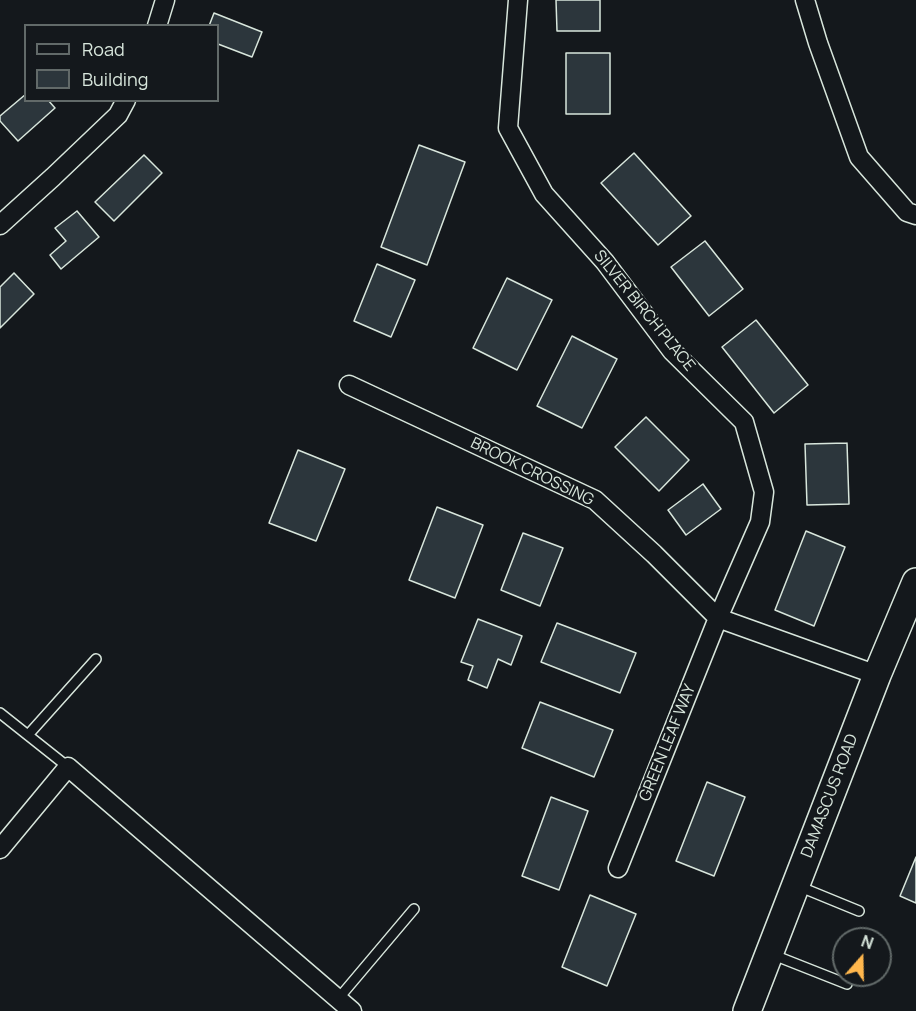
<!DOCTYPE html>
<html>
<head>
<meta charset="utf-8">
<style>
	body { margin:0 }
	#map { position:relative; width:916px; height:1011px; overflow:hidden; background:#14181c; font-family:Manrope,sans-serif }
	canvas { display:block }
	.legend { position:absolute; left:24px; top:24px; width:195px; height:78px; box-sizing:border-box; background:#14181c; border:2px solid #626a69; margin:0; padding:8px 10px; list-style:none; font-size:18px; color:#d8e6dc }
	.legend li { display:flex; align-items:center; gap:12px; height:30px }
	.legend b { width:30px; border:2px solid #626a69 }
	.north { position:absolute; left:832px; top:927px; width:60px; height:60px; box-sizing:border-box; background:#14181c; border:2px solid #626a69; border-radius:50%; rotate:20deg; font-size:16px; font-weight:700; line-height:24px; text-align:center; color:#d8e6dc }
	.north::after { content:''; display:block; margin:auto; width:21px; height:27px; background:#ffb74d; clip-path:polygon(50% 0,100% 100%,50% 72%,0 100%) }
</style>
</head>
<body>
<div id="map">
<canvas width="916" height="1011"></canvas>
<ul class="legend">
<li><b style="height:8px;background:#14181c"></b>Road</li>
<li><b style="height:16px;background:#2c363c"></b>Building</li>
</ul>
<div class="north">N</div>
</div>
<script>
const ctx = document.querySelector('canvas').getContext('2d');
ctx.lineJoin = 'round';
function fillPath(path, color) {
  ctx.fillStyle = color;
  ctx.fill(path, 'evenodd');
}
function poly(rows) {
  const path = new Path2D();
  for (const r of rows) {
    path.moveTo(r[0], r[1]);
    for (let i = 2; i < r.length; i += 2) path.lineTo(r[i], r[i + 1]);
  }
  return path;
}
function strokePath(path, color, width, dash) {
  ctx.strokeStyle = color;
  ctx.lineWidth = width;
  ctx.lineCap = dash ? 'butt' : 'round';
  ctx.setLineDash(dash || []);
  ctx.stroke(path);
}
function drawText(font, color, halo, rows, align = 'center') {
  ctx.font = font + ' Manrope,sans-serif';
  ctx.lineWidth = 4.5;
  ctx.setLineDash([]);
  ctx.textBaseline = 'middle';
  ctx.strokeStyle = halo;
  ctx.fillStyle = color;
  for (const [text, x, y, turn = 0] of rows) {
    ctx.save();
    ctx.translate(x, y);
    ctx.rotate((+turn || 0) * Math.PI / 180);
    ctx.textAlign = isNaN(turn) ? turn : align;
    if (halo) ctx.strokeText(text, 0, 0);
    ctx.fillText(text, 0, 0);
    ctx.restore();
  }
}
const building = poly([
	[556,0,600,0,600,31,557,31,556,0],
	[214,13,262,32,252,57,218,44,218,26,209,26,214,13],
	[566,53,610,53,610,114,566,114,566,53],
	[26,94,26,100,48,100,55,108,18,141,0,121,0,116,26,94],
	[419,145,465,162,427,265,381,247,419,145],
	[634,153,691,216,658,245,601,183,634,153],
	[144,155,162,173,114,221,95,202,144,155],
	[77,211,99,237,61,269,50,255,66,241,55,228,77,211],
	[705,241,743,289,709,316,671,267,705,241],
	[377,264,415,280,391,337,354,321,377,264],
	[14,273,34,294,0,328,0,287,14,273],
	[507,278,552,300,517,370,473,348,507,278],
	[756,320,808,385,774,413,722,347,756,320],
	[572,336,617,359,582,428,537,406,572,336],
	[646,417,689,460,659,491,615,447,646,417],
	[847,443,849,504,807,505,805,444,847,443],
	[298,450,345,469,316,541,269,523,298,450],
	[703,484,721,509,686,535,668,510,703,484],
	[437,507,483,525,455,598,409,580,437,507],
	[806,531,845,547,814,626,775,610,806,531],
	[523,533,563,548,540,606,501,590,523,533],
	[478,619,522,636,511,665,498,659,487,688,468,680,473,666,461,662,478,619],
	[557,623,636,653,620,693,541,662,557,623],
	[540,702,613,730,594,777,522,748,540,702],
	[707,782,745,797,714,876,676,861,707,782],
	[551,797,588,811,559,890,522,876,551,797],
	[916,857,916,903,900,896,916,857],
	[590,895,636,914,607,986,562,967,590,895]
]);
const lane = poly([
	[0,713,68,767],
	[28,735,96,659],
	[798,886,859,911],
	[771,954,847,984],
	[338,999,414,909]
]);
const street = poly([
	[518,0,508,128,544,194,605,262,672,351,744,422,764,492,760,522,718,618,618,868],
	[805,0,818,43,859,157,907,212,916,215],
	[157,26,165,0],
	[0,225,53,177,118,115,126,100],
	[349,385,595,500,654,554,718,618,877,675],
	[0,849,68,767,352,1011]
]);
const secondary = poly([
	[747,1011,877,675,916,582]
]);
const streetNames = [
	["SILVER BIRCH PLACE",644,311,51],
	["BROOK CROSSING",532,472,26],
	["GREEN LEAF WAY",668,743,-68],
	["DAMASCUS ROAD",830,796,-69]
];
fillPath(building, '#2c363c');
strokePath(building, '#d8e6dc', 1.5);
strokePath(lane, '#d8e6dc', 12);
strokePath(street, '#d8e6dc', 21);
strokePath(secondary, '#d8e6dc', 30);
strokePath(lane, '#14181c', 9);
strokePath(street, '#14181c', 18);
strokePath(secondary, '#14181c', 27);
drawText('16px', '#d8e6dc', '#14181c', streetNames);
</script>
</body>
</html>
